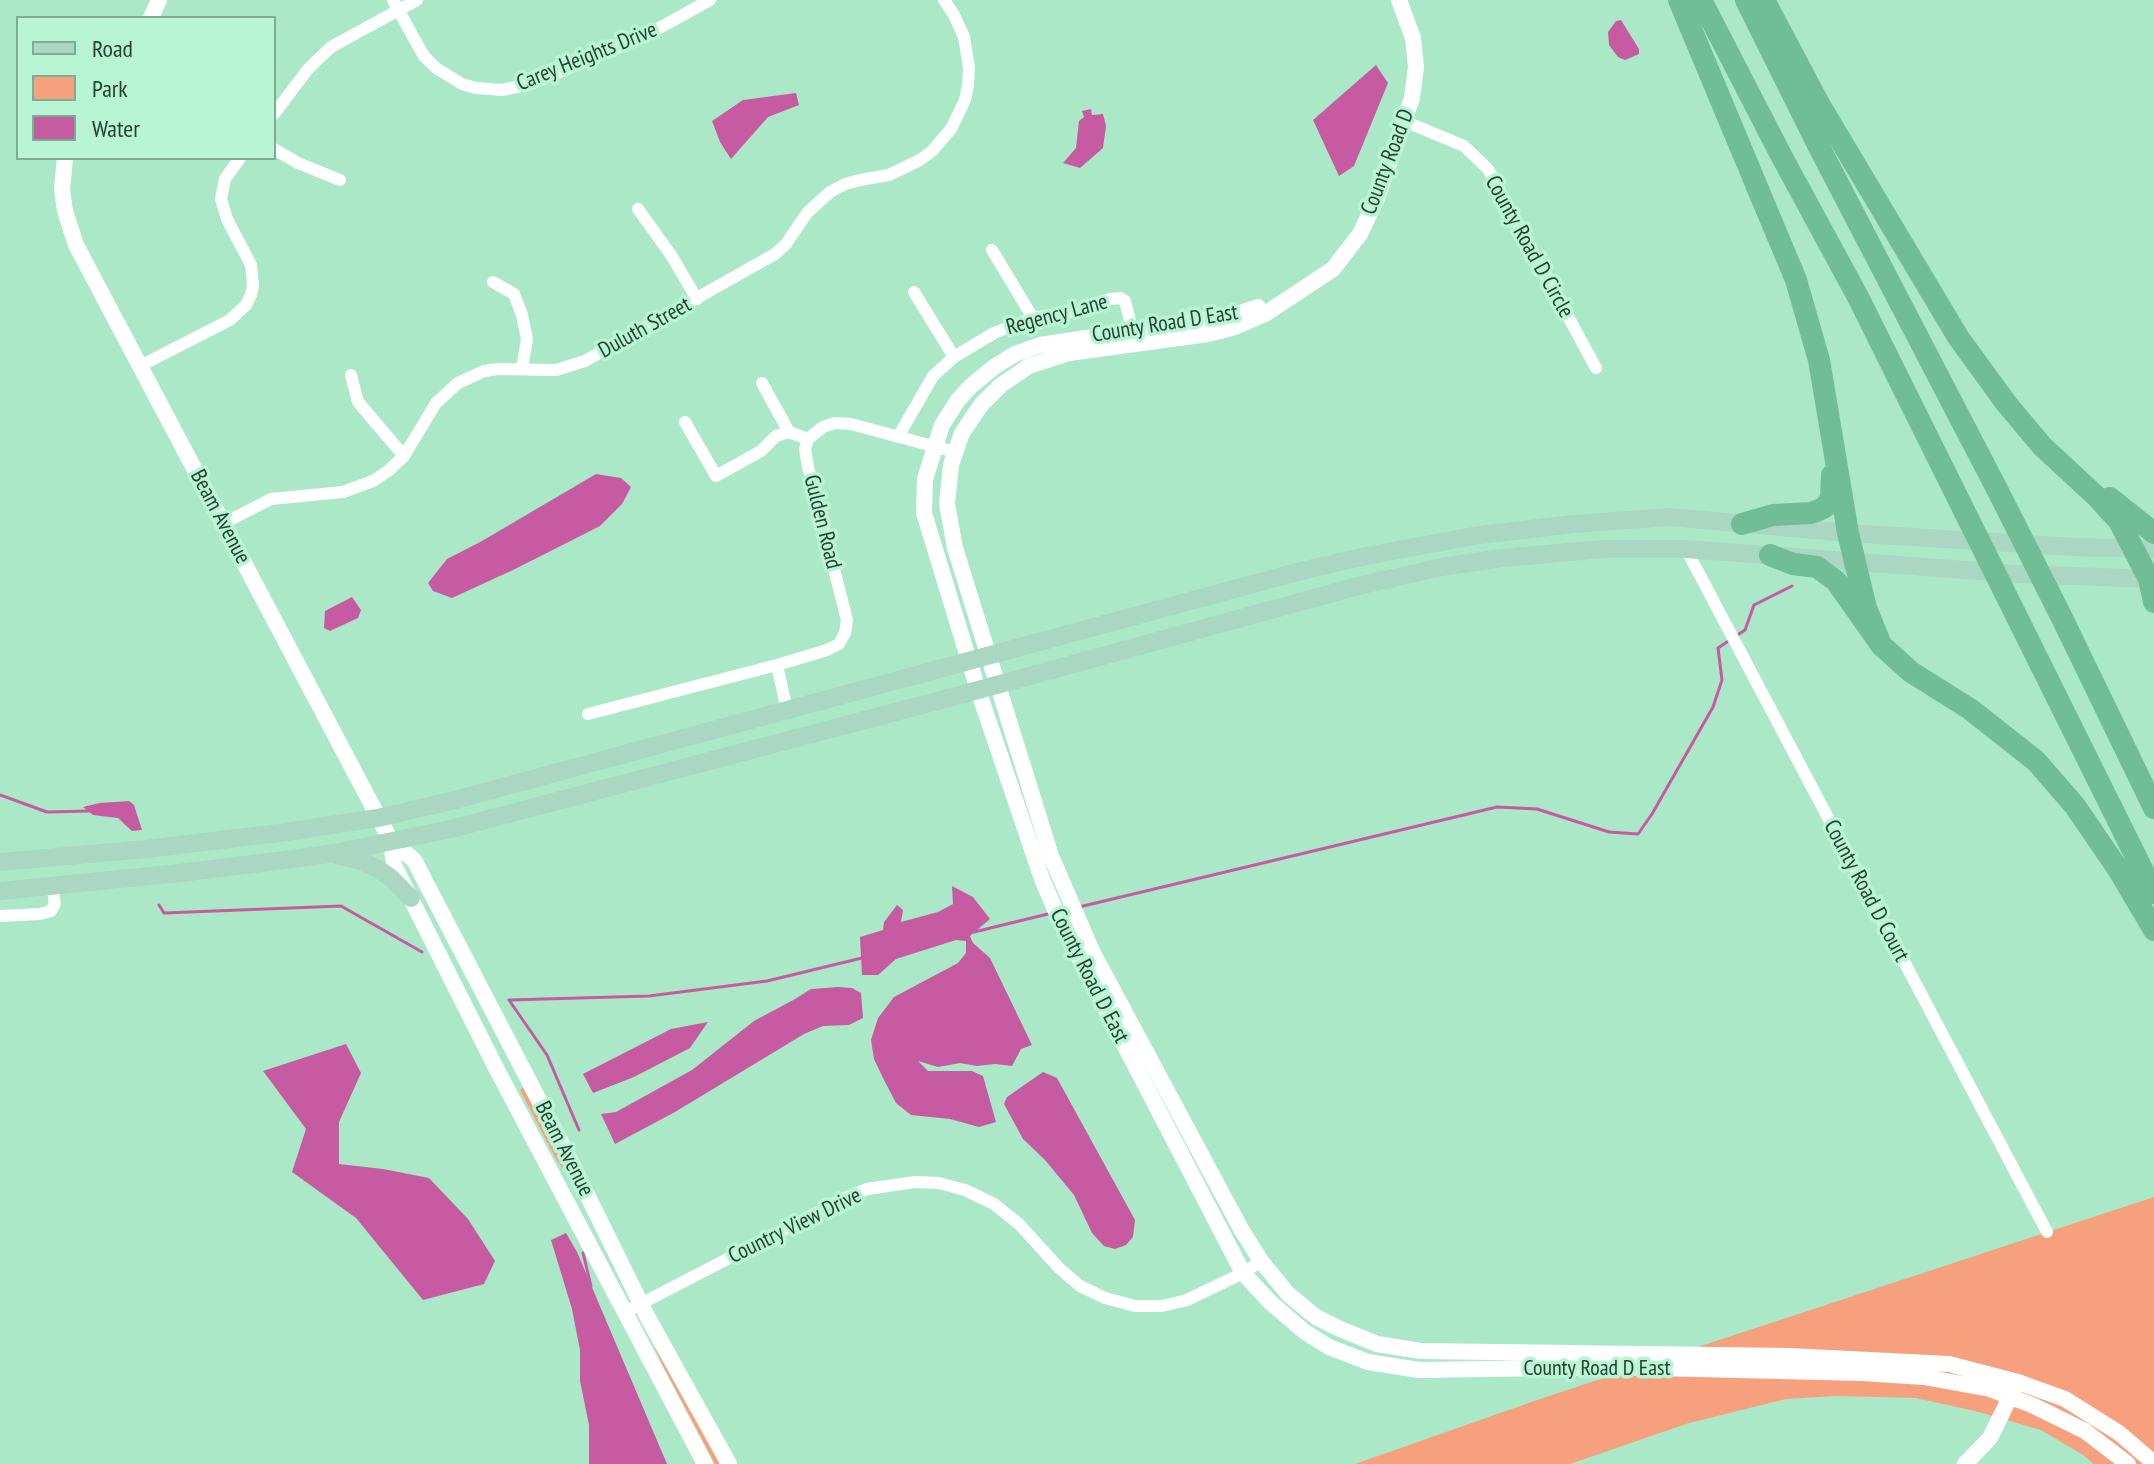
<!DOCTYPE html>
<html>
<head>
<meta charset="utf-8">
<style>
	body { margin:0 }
	#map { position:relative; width:2154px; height:1464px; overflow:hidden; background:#aae8c8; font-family:"PT Sans Narrow",sans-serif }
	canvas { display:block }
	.legend { position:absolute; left:16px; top:16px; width:260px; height:144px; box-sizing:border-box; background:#b7f5d5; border:2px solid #7dad94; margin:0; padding:10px 14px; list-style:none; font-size:24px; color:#274033 }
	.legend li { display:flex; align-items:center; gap:16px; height:40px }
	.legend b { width:40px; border:2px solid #7dad94 }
</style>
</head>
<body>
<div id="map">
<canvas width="2154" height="1464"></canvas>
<ul class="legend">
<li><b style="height:10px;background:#a9d7c1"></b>Road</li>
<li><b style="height:22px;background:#f7a07e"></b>Park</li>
<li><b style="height:22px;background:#c65ba2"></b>Water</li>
</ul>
</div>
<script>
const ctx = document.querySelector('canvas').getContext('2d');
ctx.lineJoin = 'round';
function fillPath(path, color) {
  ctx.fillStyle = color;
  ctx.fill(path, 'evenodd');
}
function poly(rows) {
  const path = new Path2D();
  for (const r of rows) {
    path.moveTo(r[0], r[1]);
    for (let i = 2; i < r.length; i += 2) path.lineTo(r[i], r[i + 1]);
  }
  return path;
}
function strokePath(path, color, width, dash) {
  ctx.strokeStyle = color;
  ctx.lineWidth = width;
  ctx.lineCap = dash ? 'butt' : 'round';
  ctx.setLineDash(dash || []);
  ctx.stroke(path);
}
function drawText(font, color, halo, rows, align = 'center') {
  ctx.font = font + ' "PT Sans Narrow",sans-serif';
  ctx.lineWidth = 7;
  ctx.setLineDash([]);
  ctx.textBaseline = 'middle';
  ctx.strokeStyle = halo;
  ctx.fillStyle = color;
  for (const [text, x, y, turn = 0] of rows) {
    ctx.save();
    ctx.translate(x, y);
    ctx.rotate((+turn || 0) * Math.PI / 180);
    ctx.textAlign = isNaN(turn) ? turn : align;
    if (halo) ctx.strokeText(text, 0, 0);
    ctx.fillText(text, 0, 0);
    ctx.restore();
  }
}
const green = poly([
	[523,1088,573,1181,572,1182,556,1159,520,1090],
	[2154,1197,2154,1464,2094,1464,2083,1455,2041,1430,1979,1412,1916,1398,1836,1396,1786,1399,1689,1423,1570,1464,1355,1464,1543,1398],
	[651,1338,721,1464,715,1464,660,1360]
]);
const water = poly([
	[1621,20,1639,49,1639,54,1625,60,1618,57,1609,45,1608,32,1616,21],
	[1376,65,1388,83,1354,166,1339,176,1313,120],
	[796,93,799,105,768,117,731,159,720,142,712,121,743,100],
	[1091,109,1092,115,1103,114,1106,126,1103,148,1080,168,1063,163,1076,148,1079,121,1084,117,1082,111],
	[596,474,621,478,631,487,622,504,600,526,513,570,452,598,433,591,428,583,447,559,482,541],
	[352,597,361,610,358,618,330,631,324,628,325,611],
	[129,801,134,805,142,830,132,831,118,818,93,815,83,807,100,803],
	[952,886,973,897,990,919,970,936,973,943,990,958,1032,1045,1021,1049,1012,1066,995,1064,977,1066,960,1063,938,1067,918,1061,928,1071,972,1071,983,1076,996,1122,979,1127,950,1119,911,1115,896,1103,883,1078,874,1059,871,1040,878,1018,894,997,958,963,966,953,966,941,956,940,896,959,878,975,862,975,860,937,883,930,884,922,897,905,903,910,901,922,938,912,953,904],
	[838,987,852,988,861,993,863,1018,849,1025,823,1026,804,1034,675,1112,615,1144,601,1114,616,1112,692,1070,754,1021,795,999,811,989],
	[708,1022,690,1048,634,1077,593,1093,583,1074,671,1029],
	[346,1044,361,1073,339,1122,339,1164,383,1169,429,1178,468,1219,495,1261,484,1284,423,1300,356,1218,292,1172,306,1129,263,1071],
	[1043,1072,1057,1078,1135,1220,1133,1237,1126,1245,1115,1249,1104,1246,1092,1233,1074,1195,1045,1160,1023,1139,1004,1104,1007,1097],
	[566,1233,577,1252,667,1464,589,1464,589,1425,580,1381,580,1350,572,1309,551,1240]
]);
const stream = poly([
	[1736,636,1745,630,1754,605,1792,586],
	[0,795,47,812,89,811],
	[159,905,164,913,341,906,422,952],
	[1079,907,1497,807,1537,809,1609,832,1638,834,1652,814,1713,707,1722,680,1718,648,1730,640],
	[974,932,1052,913],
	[509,1000,649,996,767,981,862,958],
	[509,1000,547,1055,579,1130],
	[583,1253,591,1286]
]);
const street = poly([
	[393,0,416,42,424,56,436,68,462,84,476,88,502,90,531,84,643,37,710,0],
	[274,114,308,69,331,47,417,0],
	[1404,121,1464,146,1488,169,1596,368],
	[274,149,298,163,340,180],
	[638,209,671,255,697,299],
	[992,250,1033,318],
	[493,282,514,294,522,315,527,339,522,369],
	[914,292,954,357],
	[140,366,230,320,246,305,251,295,253,285,251,265,227,219,221,199,225,179,240,158],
	[351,375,358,402,404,456],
	[762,383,789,432],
	[685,422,716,476,761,451,776,436,789,432,808,439],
	[898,437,933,376,954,357,994,333,1033,318,1076,311,1110,299,1120,298,1125,301,1134,337],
	[224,523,271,499,343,492,373,481,388,471,404,456,436,403,458,383,484,371,498,369,556,370,585,361,775,254,786,244,807,213,830,192,845,184,860,180,889,175,920,160,932,151,951,129,965,100,968,85,969,68,964,37,954,15,944,0],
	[1686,549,2047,1232],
	[777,665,787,710],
	[588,714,777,665,827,650,839,644,845,633,847,620,808,467,805,449,808,439,823,427,835,423,851,424,955,452],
	[0,916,40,914,51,911,55,903,52,886],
	[625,1312,845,1198,867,1189,915,1182,939,1183,965,1190,994,1204,1019,1224,1059,1268,1080,1286,1105,1298,1135,1306,1162,1306,1187,1300,1243,1273,1261,1261]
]);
const secondary = poly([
	[1399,0,1413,38,1416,67,1412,98,1377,198,1360,234,1333,269,1265,314,1235,327,1208,334,1069,353,1029,366,1001,385,981,405,962,433,951,465,947,504,955,548,1051,856,1092,951,1241,1229,1261,1261,1288,1294,1316,1317,1340,1329,1377,1344,1421,1351,1789,1356,1949,1364,2018,1382,2065,1399,2119,1433,2154,1463],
	[151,18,159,0],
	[65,158,62,189,65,211,76,245,391,841,394,865,495,1066,705,1464],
	[1258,307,1231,316,1040,345,1015,354,994,367,971,386,958,400,942,425,925,479,924,513,978,690,1042,879,1060,921,1243,1273,1271,1303,1305,1332,1329,1347,1368,1362,1419,1370,1615,1367,1862,1373,1924,1377,1990,1389,2032,1405,2085,1431,2128,1464],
	[391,841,414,860,566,1152,648,1318,729,1464],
	[1965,1464,1990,1438,2014,1389]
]);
const primary = poly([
	[336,855,361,861,378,869,390,877,411,898],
	[0,862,146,849,279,833,378,818,455,800,1301,571,1366,556,1479,535,1574,524,1669,517,1848,533,2074,547,2154,549],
	[0,891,180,873,269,862,329,854,451,829,960,695,1362,585,1442,567,1502,558,1604,549,1686,549,2018,574,2154,579]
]);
const highway = poly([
	[1679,0,1796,280,1819,360,1848,533,1866,608,1881,645],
	[1701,0,1782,157,1858,297,2154,893],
	[1746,0,1818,145,1999,493,2062,618,2154,808],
	[1764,0,1819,104,1958,337,2006,403,2042,446,2097,497,2119,521,2149,579,2154,602],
	[2110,498,2154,533],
	[1742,524,1773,515,1811,513,1819,510,1825,507,1831,498,1832,475],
	[1770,555,1793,564,1817,567,1836,581,1881,645,1911,672,1970,709,2036,761,2075,806,2118,869,2154,930]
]);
const streetNames = [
	["Carey Heights Drive",587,57,-22],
	["County Road D",1388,162,-69],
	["County Road D Circle",1529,247,61],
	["Regency Lane",1057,315,-15],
	["County Road D East",1165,324,-9],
	["Duluth Street",645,328,-29],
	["Beam Avenue",220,517,62],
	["Gulden Road",822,522,76],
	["County Road D Court",1866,891,62],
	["County Road D East",1089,976,63],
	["Beam Avenue",564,1149,63],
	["Country View Drive",795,1226,-26],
	["County Road D East",1597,1369]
];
fillPath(green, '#f7a07e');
fillPath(water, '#c65ba2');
strokePath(stream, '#c65ba2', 3);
strokePath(street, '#fff', 12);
strokePath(secondary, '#fff', 16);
strokePath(primary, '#a9d7c1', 18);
strokePath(highway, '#70bd98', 22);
drawText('22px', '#274033', '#b7f5d5', streetNames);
</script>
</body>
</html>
